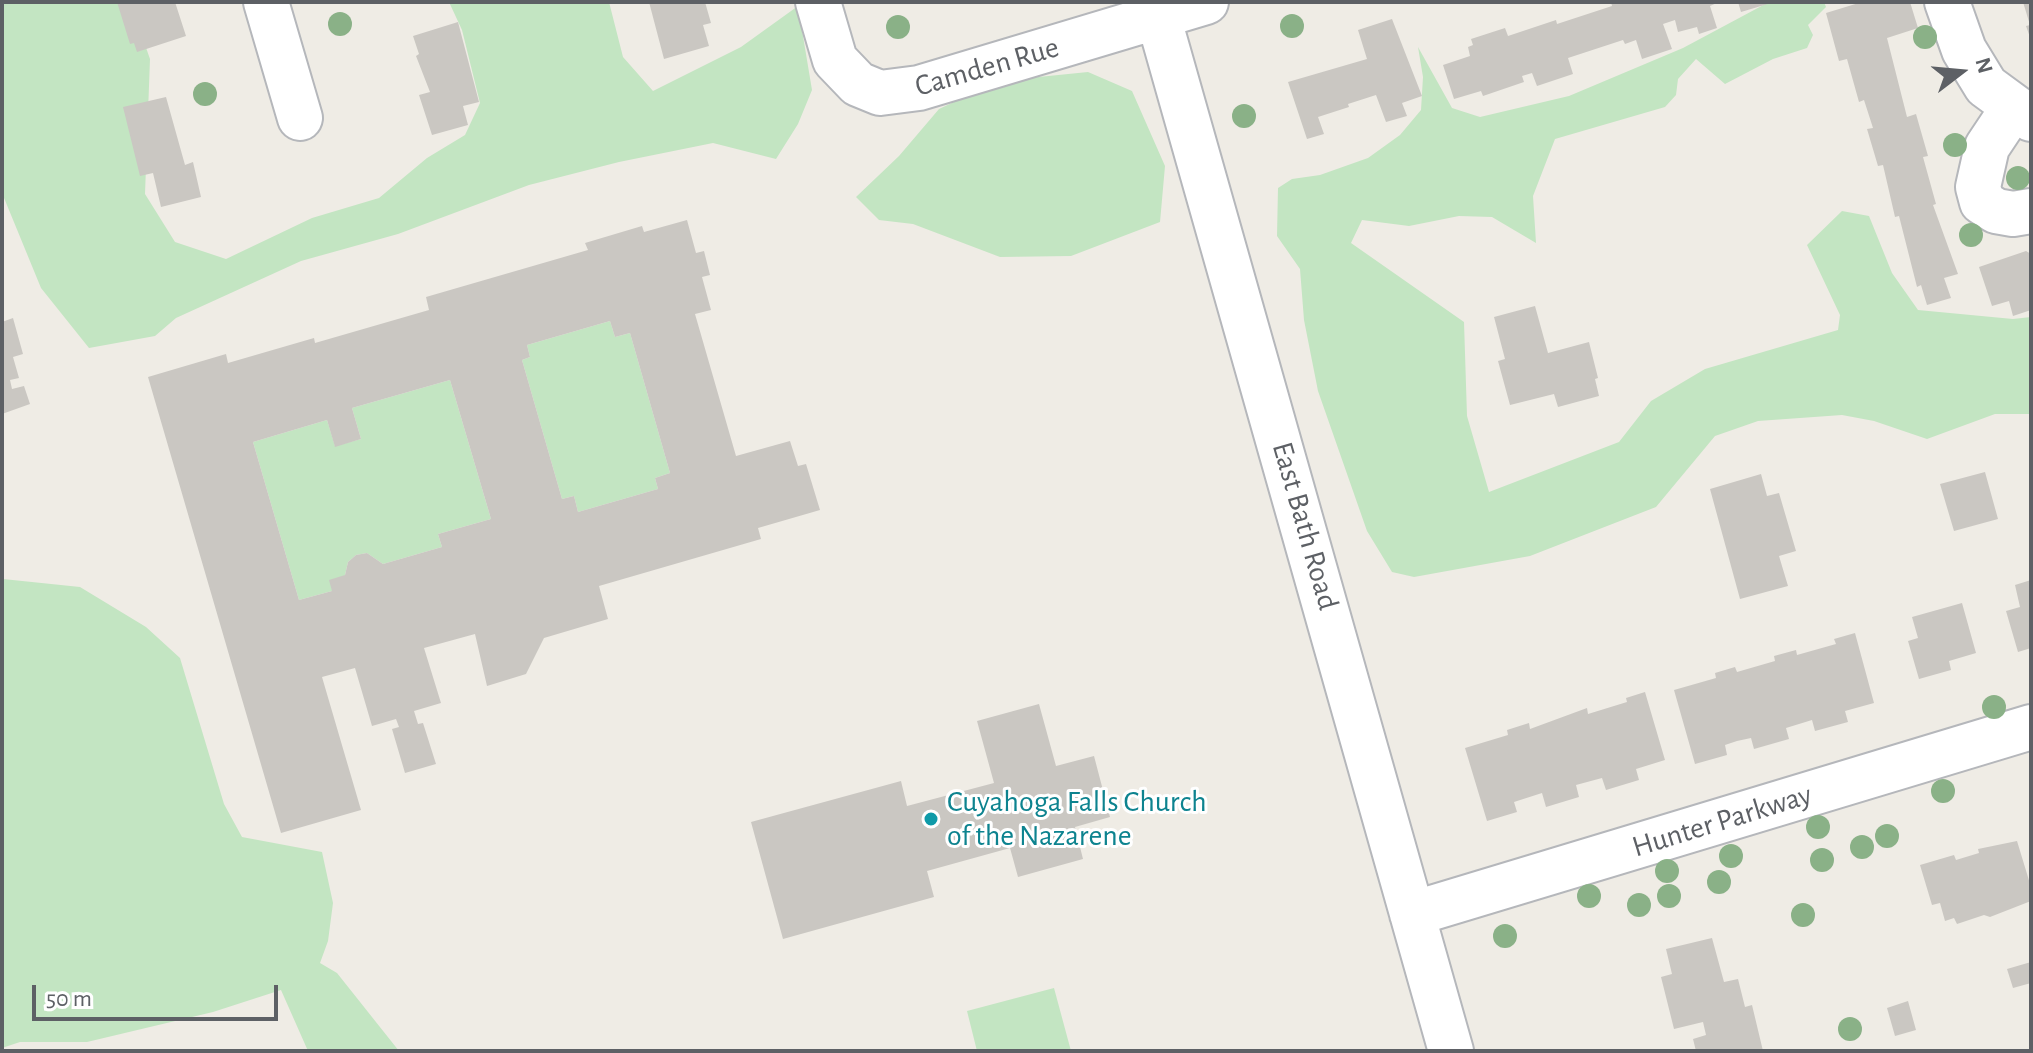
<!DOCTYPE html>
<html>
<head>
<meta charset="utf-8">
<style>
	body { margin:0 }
	#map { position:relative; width:2033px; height:1053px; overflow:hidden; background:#efece5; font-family:"Alegreya Sans",sans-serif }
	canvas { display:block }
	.frame { position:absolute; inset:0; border:4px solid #5d6065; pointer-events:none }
	.north { position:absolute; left:1921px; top:32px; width:80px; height:80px; -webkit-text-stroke:6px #fff; paint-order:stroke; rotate:74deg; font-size:22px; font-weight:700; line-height:32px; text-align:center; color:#5d6065 }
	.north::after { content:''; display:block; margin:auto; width:28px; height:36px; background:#5d6065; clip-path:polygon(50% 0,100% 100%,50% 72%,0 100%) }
	.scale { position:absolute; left:32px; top:985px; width:246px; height:36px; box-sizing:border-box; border:4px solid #5d6065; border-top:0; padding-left:10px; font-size:24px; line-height:28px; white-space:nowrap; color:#5d6065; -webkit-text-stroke:6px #fff; paint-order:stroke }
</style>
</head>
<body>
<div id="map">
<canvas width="2033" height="1053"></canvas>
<div class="frame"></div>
<div class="north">N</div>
<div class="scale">50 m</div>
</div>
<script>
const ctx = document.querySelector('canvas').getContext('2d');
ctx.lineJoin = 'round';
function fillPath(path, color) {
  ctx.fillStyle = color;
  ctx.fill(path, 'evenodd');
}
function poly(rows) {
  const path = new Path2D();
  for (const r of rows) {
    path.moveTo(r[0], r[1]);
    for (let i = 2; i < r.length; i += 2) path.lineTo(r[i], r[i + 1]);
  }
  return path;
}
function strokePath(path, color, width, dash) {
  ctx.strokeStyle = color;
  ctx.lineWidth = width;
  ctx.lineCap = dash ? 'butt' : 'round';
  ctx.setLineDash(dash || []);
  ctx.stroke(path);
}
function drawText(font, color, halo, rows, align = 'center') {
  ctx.font = font + ' "Alegreya Sans",sans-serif';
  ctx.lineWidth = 6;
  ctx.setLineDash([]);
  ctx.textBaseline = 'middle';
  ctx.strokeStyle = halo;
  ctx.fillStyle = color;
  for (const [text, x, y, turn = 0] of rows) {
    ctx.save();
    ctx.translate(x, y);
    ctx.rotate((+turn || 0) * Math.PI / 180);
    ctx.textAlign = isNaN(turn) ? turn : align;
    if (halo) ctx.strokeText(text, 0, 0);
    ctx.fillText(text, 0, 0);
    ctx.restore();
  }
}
const green = poly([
	[2,2,130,2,150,59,145,194,175,242,226,259,312,218,379,198,427,158,465,135,480,103,462,30,449,2,609,2,623,57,653,91,741,47,798,6,812,90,798,124,776,159,713,143,619,162,529,185,398,234,301,261,176,318,155,336,89,348,41,288,2,193],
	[1769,2,1824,2,1826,7,1808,25,1813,35,1807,48,1773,59,1725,84,1696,59,1678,79,1676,95,1665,107,1555,139,1533,196,1536,243,1492,217,1459,216,1409,226,1362,220,1351,243,1464,322,1467,416,1489,492,1619,442,1651,401,1705,369,1838,330,1840,315,1807,245,1842,211,1869,216,1892,273,1918,310,2013,319,2031,317,2031,414,1995,414,1927,439,1874,421,1842,415,1758,421,1715,436,1656,507,1530,556,1414,577,1392,572,1367,531,1318,391,1304,320,1300,269,1277,236,1278,188,1292,179,1320,175,1368,158,1400,135,1421,110,1423,77,1418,47,1452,108,1480,117,1569,96,1683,48],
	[1088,72,1132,91,1165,166,1160,222,1071,256,1000,257,913,224,879,220,856,197,899,156,939,109,999,81],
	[610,321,615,337,630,333,670,473,655,478,658,489,578,512,574,496,562,499,522,360,530,357,527,345],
	[450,380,491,519,438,534,442,547,383,564,367,553,356,555,348,562,345,575,332,591,299,600,253,442,327,420,335,446,361,439,352,408],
	[3,579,80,587,146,627,180,658,224,804,242,837,322,852,333,903,328,941,320,963,337,973,399,1051,308,1051,281,990,213,1012,87,1042,20,1042,2,1048],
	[1054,988,1071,1051,977,1051,967,1011]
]);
const building = poly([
	[117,2,175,2,186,36,137,52,134,43,130,44],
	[649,2,705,2,711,23,703,25,709,46,664,59],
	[1611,2,1719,2,1710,6,1717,28,1699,34,1697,27,1678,32,1675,20,1663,24,1672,49,1642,59,1636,40,1625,44,1623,40,1568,58,1573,74,1537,86,1532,73,1522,76,1524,82,1483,96,1481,91,1454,99,1443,65,1470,56,1468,47,1473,45,1471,39,1505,28,1508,36,1556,20,1557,24,1612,6],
	[1738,2,1771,2,1771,3,1741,12],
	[1862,2,1910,2,1918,28,1887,38,1907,117,1916,114,1928,156,1923,157,1936,204,1933,205,1958,274,1944,278,1951,298,1927,305,1921,285,1917,287,1899,216,1895,217,1883,165,1878,166,1867,129,1873,128,1864,100,1859,102,1847,59,1839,61,1826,13],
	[2023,2,2031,2,2031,40,2026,26,2030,25],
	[1392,19,1422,96,1402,103,1407,116,1386,122,1376,95,1348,104,1349,107,1318,117,1324,134,1307,139,1288,82,1367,59,1358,30],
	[458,22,479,102,463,106,468,125,432,135,419,95,430,92,416,56,419,54,413,36],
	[166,97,185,165,193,162,201,197,161,207,153,173,140,176,123,107],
	[687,220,696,253,704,251,710,275,702,277,711,310,695,314,736,456,790,441,798,466,806,464,820,510,758,528,761,539,599,586,608,619,544,638,526,674,487,686,475,634,424,648,441,703,414,711,418,724,423,723,436,764,405,773,392,729,399,727,396,719,372,726,355,668,322,677,361,810,281,833,148,377,226,354,228,363,314,338,315,343,429,310,426,297,588,250,585,243,642,226,644,232],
	[610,321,615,337,630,333,670,473,655,478,658,489,578,512,574,496,562,499,522,360,530,357,527,345],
	[450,380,491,519,438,534,442,547,383,564,367,553,356,555,348,562,345,575,329,580,332,591,299,600,253,442,327,420,335,447,361,439,352,408],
	[2026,251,2031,254,2031,310,2013,316,2009,301,1992,306,1979,267],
	[1535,306,1548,353,1589,342,1598,378,1595,379,1599,396,1558,407,1554,394,1510,405,1498,361,1505,359,1494,317],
	[13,318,23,354,13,357,19,378,10,380,12,389,24,386,30,404,2,414,2,322],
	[1985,472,1998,519,1954,531,1940,484],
	[1761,474,1767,496,1779,493,1796,551,1779,556,1788,586,1740,599,1710,489],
	[2031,580,2031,648,2018,652,2006,611,2020,607,2015,585],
	[1962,603,1976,653,1949,661,1951,670,1919,679,1908,641,1918,638,1912,617],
	[1855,633,1874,703,1845,711,1848,722,1815,731,1812,720,1786,728,1789,739,1754,749,1751,738,1737,741,1725,745,1727,755,1695,764,1674,690,1716,678,1715,673,1735,667,1737,672,1775,661,1774,656,1796,650,1797,655,1836,644,1834,639],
	[1645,692,1665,760,1636,769,1639,780,1606,790,1602,778,1576,785,1579,797,1546,807,1542,793,1514,802,1517,812,1487,821,1465,748,1508,735,1507,730,1529,723,1530,729,1587,708,1588,714,1627,702,1626,698],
	[1039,704,1056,766,1094,756,1110,817,1075,827,1083,859,1018,877,1010,848,927,871,934,897,783,939,751,822,901,781,907,806,994,783,977,721],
	[2017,841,2031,887,2031,901,1990,917,1984,915,1957,924,1954,918,1945,921,1940,903,1932,905,1920,865,1954,855,1956,860,1979,853,1978,849],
	[1712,938,1724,982,1738,979,1745,1007,1752,1005,1763,1051,1696,1051,1693,1039,1706,1035,1703,1022,1674,1029,1661,977,1672,974,1666,949],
	[2031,962,2031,983,2013,988,2007,969],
	[1908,1001,1916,1030,1895,1036,1887,1008]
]);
const minor = poly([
	[266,2,300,118],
	[818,2,835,60,858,84,880,93,919,88,1206,2],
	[1154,2,1451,1051],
	[1947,2,1964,50,1986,86,2031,119],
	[2013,108,1987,147,1978,187,1982,202,1996,211,2013,214,2031,211],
	[1412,914,2031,727]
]);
const trees = [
	[340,24],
	[1292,26],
	[898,27],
	[1925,37],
	[205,94],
	[1244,116],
	[1955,145],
	[2018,178],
	[1971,235],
	[1994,707],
	[1943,791],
	[1818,827],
	[1887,836],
	[1862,847],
	[1731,856],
	[1822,860],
	[1667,871],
	[1719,882],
	[1589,896],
	[1669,896],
	[1639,905],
	[1803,915],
	[1505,936],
	[1850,1029]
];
const markers = [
	[931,819,8,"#0f9aa8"]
];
const streetNames = [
	["Camden Rue",987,67,-16],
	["East Bath Road",1305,526,74],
	["Hunter Parkway",1722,821,-17]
];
const cultureNames = [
	["Cuyahoga Falls Church",947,802],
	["of the Nazarene",947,836]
];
fillPath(green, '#c3e5c2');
fillPath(building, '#cac7c2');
strokePath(minor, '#b5b7bb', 48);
strokePath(minor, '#fff', 44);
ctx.fillStyle = '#8ab187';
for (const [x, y] of trees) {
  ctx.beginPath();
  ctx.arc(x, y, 12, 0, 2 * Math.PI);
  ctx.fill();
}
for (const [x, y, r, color] of markers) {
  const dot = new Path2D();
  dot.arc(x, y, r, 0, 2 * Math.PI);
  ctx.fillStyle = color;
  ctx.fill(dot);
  strokePath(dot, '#fff', 3);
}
drawText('30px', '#5d6065', '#fff', streetNames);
drawText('30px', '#0d838f', '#fff', cultureNames, 'left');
</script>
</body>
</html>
